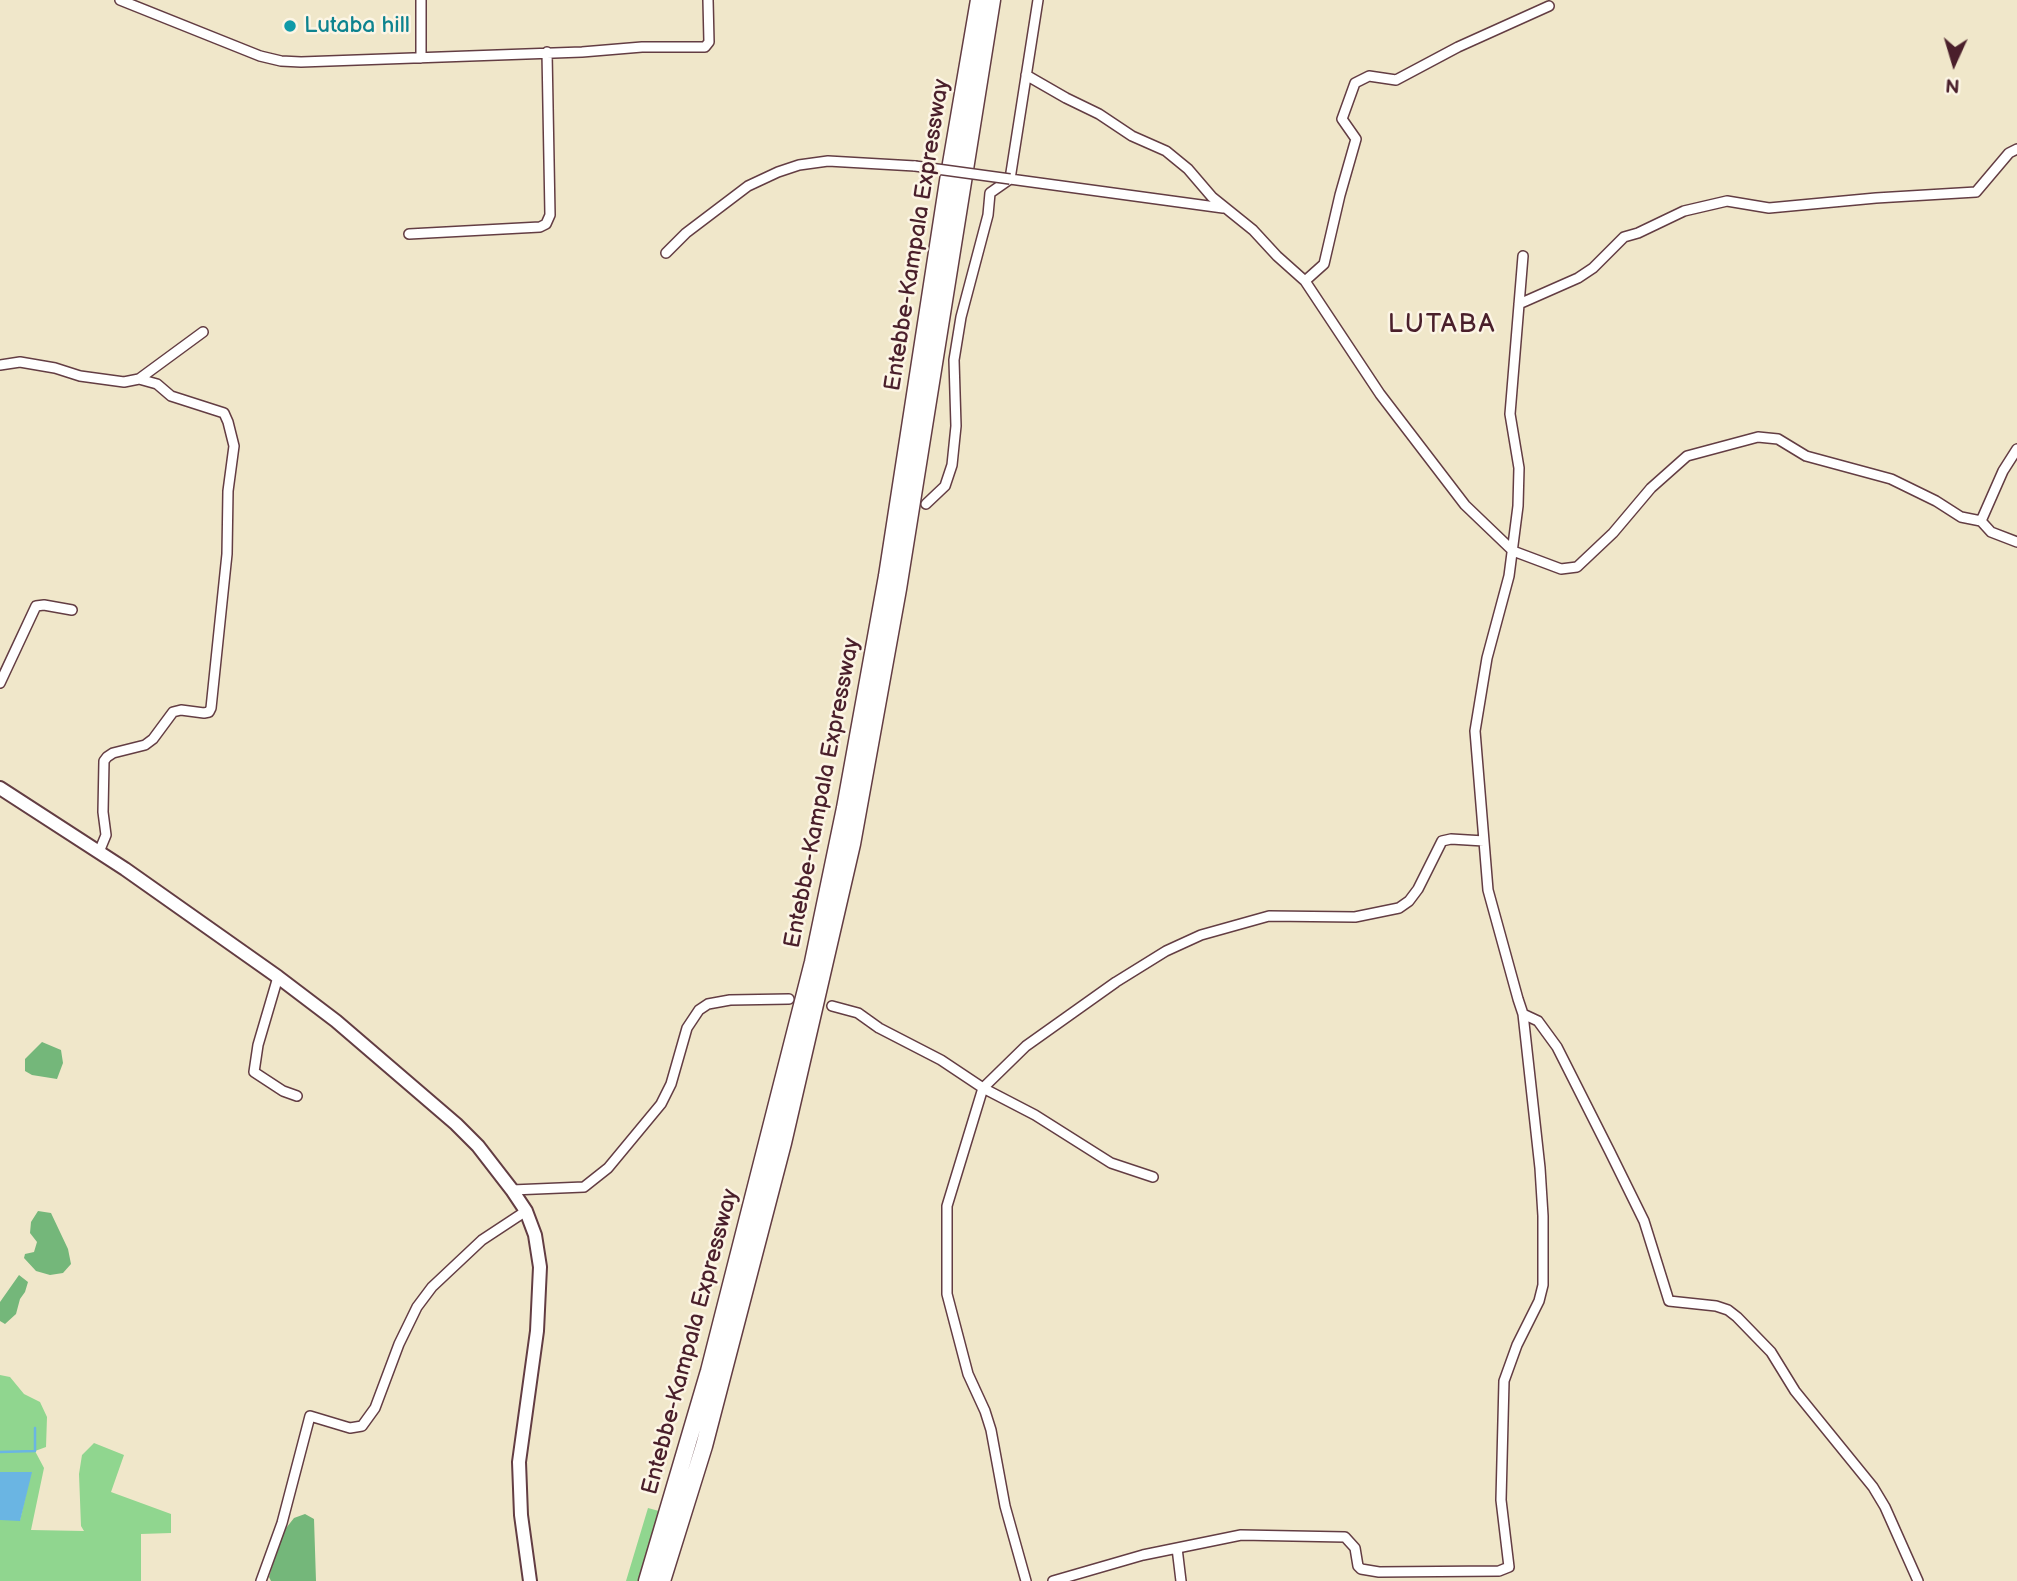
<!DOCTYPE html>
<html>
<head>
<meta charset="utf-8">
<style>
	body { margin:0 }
	#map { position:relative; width:2017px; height:1581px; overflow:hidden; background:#f0e7ca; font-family:"Balsamiq Sans",sans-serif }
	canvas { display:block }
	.north { position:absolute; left:1919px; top:28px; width:70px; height:70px; -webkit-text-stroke:5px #fcf5e5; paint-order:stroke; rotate:184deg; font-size:19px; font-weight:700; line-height:28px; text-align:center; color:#4a1f2b }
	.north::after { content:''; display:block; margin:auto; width:24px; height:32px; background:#4a1f2b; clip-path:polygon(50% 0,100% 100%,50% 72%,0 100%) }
</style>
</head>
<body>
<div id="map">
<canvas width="2017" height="1581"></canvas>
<div class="north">N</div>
</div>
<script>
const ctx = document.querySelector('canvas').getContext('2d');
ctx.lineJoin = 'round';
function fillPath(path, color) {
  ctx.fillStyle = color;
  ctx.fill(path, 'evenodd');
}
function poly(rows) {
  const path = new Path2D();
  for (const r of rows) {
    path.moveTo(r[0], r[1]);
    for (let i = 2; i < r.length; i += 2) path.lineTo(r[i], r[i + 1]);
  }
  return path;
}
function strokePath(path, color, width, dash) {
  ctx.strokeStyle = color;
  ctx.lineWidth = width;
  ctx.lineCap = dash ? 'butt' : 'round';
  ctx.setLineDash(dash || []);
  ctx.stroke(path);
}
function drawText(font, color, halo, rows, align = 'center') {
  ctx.font = font + ' "Balsamiq Sans",sans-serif';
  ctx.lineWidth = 5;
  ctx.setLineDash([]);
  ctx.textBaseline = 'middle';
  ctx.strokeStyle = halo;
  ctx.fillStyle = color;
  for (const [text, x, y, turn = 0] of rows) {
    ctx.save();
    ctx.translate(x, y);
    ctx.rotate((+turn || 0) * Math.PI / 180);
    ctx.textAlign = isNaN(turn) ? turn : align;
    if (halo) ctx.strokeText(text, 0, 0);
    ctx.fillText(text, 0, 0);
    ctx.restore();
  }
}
const green = poly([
	[0,1375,10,1377,24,1394,40,1402,47,1417,46,1447,35,1451,44,1468,31,1530,84,1531,81,1526,79,1474,82,1455,94,1443,124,1455,111,1492,171,1514,171,1533,141,1534,141,1581,0,1581,0,1520,20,1520,31,1472,0,1472],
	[648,1508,659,1511,638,1581,626,1581]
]);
const forest = poly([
	[42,1042,61,1050,63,1063,57,1079,32,1075,25,1071,25,1059],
	[38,1211,51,1213,68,1249,71,1264,63,1273,50,1275,36,1271,24,1258,25,1254,34,1252,37,1242,30,1233,31,1222],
	[19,1275,28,1282,25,1292,20,1299,16,1314,5,1324,0,1321,0,1302],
	[305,1514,314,1519,316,1581,271,1581,269,1577,283,1532,294,1518]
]);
const water = poly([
	[0,1472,32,1472,20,1521,0,1520]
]);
const stream = poly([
	[0,1452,35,1451,35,1428]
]);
const street = poly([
	[120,0,260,56,281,61,301,62,582,52,642,47,705,47,709,42,708,0],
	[421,0,421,58],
	[1026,75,1066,98,1099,114,1132,136,1166,151,1188,169,1212,197,1253,230,1277,256,1305,281,1380,394,1465,505,1513,551,1561,569,1577,567,1613,533,1651,488,1687,456,1758,437,1778,439,1806,456,1891,479,1936,501,1961,517,1981,521,1991,532,2017,542],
	[1010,179,1223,208],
	[409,234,540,227,546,224,550,215,547,52],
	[666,253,686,233,748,186,778,172,799,165,828,161,915,166],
	[1523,256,1510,414,1519,468,1518,506,1509,576,1487,658,1475,731,1488,890,1518,999,1523,1014,1538,1021,1557,1047,1610,1152,1644,1221,1669,1301,1716,1306,1728,1310,1737,1317,1771,1352,1795,1391,1873,1487,1885,1507,1918,1581],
	[1305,281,1324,264,1340,195,1356,139,1342,119,1355,83,1369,76,1396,80,1458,47,1549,6],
	[1519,304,1578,278,1593,268,1624,237,1638,233,1684,211,1727,201,1769,208,1876,198,1976,192,2009,153,2017,149],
	[0,365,20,362,55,368,80,376,124,382,139,379,203,332],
	[926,504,945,486,952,465,956,426,954,360,961,317,988,215,990,193,1010,179,1038,0],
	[1981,521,2003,471,2017,449],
	[0,683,36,606,44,605,72,610],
	[99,852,106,835,103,812,104,761,107,757,113,753,145,745,153,739,173,712,181,710,204,713,209,712,211,708,227,554,228,491,234,446,228,422,224,413,171,396,157,384,139,379],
	[278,977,258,1045,254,1072,283,1091,297,1096],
	[832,1006,858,1013,879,1028,941,1060,983,1088,1035,1115,1111,1163,1153,1177],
	[512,1190,584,1187,608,1168,661,1104,671,1084,687,1028,699,1010,708,1004,730,1000,789,999],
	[1177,1548,1181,1581],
	[261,1581,282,1523,310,1416,350,1428,362,1426,375,1408,399,1344,417,1307,432,1287,482,1240,526,1211],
	[1026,1581,1005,1506,991,1430,985,1411,968,1374,947,1294,947,1206,983,1088,1026,1046,1116,982,1166,951,1201,935,1269,916,1355,917,1399,908,1409,901,1418,889,1442,841,1451,839,1484,841],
	[1053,1581,1143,1555,1241,1535,1345,1537,1355,1548,1358,1566,1361,1569,1379,1572,1499,1571,1509,1567,1501,1500,1504,1381,1517,1345,1539,1301,1543,1285,1543,1216,1540,1168,1523,1014]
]);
const secondary = poly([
	[0,788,125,869,278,977,336,1021,456,1124,478,1146,512,1190,526,1211,535,1235,540,1267,537,1331,519,1462,521,1515,530,1581]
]);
const highway = poly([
	[647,1581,709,1371,813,962,845,808,887,576,948,181,979,0],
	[662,1581,704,1446,783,1143,852,844,898,589,992,0]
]);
const streetBridge = poly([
	[915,166,1010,179]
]);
const markers = [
	[290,26,7,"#0f9aa8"]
];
const cultureNames = [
	["Lutaba hill",304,26]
];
const streetNames = [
	["Entebbe-Kampala Expressway",918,235,-81],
	["Entebbe-Kampala Expressway",823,793,-79],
	["Entebbe-Kampala Expressway",691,1342,-75]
];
const quarterNames = [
	["LUTABA",1442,325]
];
fillPath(green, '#90d68f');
fillPath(forest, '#74b77a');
fillPath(water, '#6ab5e3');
strokePath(stream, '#6ab5e3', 2.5);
strokePath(street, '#633d43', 12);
strokePath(secondary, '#633d43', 16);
strokePath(highway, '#633d43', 19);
strokePath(street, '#fff', 9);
strokePath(secondary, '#fff', 12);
strokePath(highway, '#fff', 16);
strokePath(streetBridge, '#633d43', 12, []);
strokePath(streetBridge, '#fff', 9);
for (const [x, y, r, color] of markers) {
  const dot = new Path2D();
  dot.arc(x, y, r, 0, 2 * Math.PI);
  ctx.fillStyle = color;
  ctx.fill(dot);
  strokePath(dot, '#fcf5e5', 2.5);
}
drawText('23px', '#0d838f', '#fcf5e5', cultureNames, 'left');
drawText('23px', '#4a1f2b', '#fcf5e5', streetNames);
ctx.letterSpacing = '2px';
drawText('26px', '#4a1f2b', '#fcf5e5', quarterNames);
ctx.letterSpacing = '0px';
</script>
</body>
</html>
